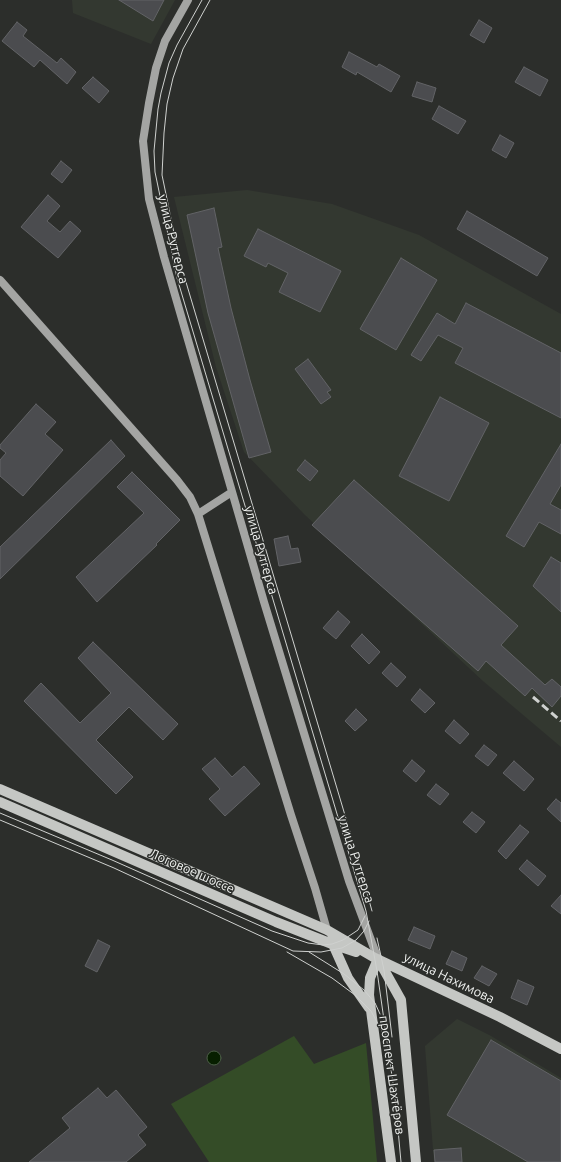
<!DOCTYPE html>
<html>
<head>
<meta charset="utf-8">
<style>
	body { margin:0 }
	canvas { display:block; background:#2c2e2b }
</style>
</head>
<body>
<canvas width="561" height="1162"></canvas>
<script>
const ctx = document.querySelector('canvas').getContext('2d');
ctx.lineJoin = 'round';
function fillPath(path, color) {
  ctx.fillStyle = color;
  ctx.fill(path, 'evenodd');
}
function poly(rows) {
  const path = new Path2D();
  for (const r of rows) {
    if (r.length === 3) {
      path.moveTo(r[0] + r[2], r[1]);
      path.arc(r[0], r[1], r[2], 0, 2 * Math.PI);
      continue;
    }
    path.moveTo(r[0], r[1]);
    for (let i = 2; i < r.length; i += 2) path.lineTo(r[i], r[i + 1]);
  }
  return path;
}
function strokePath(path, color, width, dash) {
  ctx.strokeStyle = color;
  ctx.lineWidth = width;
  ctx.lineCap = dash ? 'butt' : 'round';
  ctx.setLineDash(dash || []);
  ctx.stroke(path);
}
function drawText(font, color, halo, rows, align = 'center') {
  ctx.font = font + ' Ubuntu,sans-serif';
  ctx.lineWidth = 3;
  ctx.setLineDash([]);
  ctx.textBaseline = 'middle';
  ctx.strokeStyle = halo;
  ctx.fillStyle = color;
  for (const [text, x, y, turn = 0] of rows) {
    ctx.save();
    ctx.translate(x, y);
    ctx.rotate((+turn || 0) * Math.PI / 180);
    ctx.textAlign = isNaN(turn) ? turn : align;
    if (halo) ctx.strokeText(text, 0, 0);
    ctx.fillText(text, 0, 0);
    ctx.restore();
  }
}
const built = poly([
	[72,0,175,0,151,44,73,13],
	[247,190,332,204,419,235,561,314,561,747,483,681,305,515,244,452,216,367,174,197],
	[457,1019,491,1036,561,1078,561,1162,434,1162,425,1046]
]);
const green = poly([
	[294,1036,314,1064,366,1043,377,1162,209,1162,171,1104]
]);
const water = poly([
	[214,1058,7]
]);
const building = poly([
	[119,0,164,0,153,21,119,0],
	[479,20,492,28,484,43,470,35,479,20],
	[17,22,27,30,23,36,57,63,61,58,76,72,67,84,40,60,34,67,2,41,17,22],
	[349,52,377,67,379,64,400,76,391,92,357,72,356,75,342,67,349,52],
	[524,67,548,80,540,96,515,82,524,67],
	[93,77,109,91,99,103,82,88,93,77],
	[417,82,436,88,432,102,412,96,417,82],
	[439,106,466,121,458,134,432,119,439,106],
	[500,135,514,143,506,158,492,150,500,135],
	[61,161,72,170,62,183,51,174,61,161],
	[48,195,60,206,47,221,60,232,70,221,81,231,58,258,21,227,48,195],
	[214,208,222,247,218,248,231,308,250,380,271,452,249,458,208,313,187,215,214,208],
	[467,211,548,258,537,276,457,229,467,211],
	[258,229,341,271,320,312,279,292,288,273,268,263,266,267,244,256,258,229],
	[401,258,437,280,396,350,360,329,401,258],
	[466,303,561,353,561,418,455,363,463,348,438,335,421,361,411,355,437,313,455,324,466,303],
	[308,359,331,390,327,392,331,397,321,404,295,369,308,359],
	[440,397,489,423,449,501,399,476,440,397],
	[36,404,56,422,45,434,63,450,23,496,0,476,0,460,6,453,0,448,0,445,36,404],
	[111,440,125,456,0,579,0,547,111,440],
	[561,444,561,485,550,504,561,510,561,534,539,522,524,547,506,536,561,444],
	[305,460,318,471,310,481,297,470,305,460],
	[132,472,180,520,156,544,157,545,97,602,76,577,144,513,117,487,132,472],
	[354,480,518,626,501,645,545,685,552,679,561,687,561,696,552,707,532,688,525,696,486,661,478,671,312,525,354,480],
	[288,536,291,549,298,548,301,562,279,566,274,539,288,536],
	[551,557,561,563,561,612,533,586,551,557],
	[338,611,350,622,336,639,323,628,338,611],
	[362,634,380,652,369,664,351,646,362,634],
	[93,642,178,724,163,740,129,707,96,740,133,777,116,794,24,701,41,683,80,723,111,693,78,658,93,642],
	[391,663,406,677,397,687,382,673,391,663],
	[420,689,435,703,425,713,411,700,420,689],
	[356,709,367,720,355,731,345,721,356,709],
	[454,720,469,734,460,744,445,731,454,720],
	[484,745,497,755,488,766,475,756,484,745],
	[215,758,232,777,244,766,260,784,225,816,209,799,220,789,202,769,215,758],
	[412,760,425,771,416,782,403,771,412,760],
	[514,761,534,779,524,791,503,773,514,761],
	[436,784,449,794,440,805,427,795,436,784],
	[556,799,561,803,561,822,547,809,556,799],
	[472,812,485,822,476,833,463,822,472,812],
	[520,825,529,832,506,859,498,851,520,825],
	[527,860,546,876,538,886,519,869,527,860],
	[561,895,561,914,551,906,561,895],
	[414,927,435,936,430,949,408,940,414,927],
	[98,940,110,946,97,972,85,966,98,940],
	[452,951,467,958,462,971,446,964,452,951],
	[482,966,497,974,489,986,474,978,482,966],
	[518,980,534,987,527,1005,511,998,518,980],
	[491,1040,561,1081,561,1162,528,1162,447,1115,491,1040],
	[98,1088,107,1098,116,1090,147,1127,138,1135,146,1145,126,1162,29,1162,70,1128,62,1118,98,1088],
	[461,1148,462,1162,435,1162,434,1150,461,1148]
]);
const secondary = poly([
	[188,0,165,41,156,68,149,103,143,141,149,199,164,257,264,602,349,881,378,959],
	[0,280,177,480,190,497,198,514,291,815,315,888,327,930],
	[198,514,232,492]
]);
const primary = poly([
	[0,789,327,930,375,958,500,1017,561,1049],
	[0,802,276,922,332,944,356,952],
	[331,940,348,978,369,1008],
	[378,959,401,1000,416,1162],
	[378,959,370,978,369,995,391,1162]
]);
const tram = poly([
	[202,0,177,45,169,63,161,93,158,109,154,151,155,172,177,278,366,911,377,971,395,1097,401,1162],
	[210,0,183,49,173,78,167,104,164,133,162,175,180,262,350,832],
	[0,813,112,860,272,931,308,943,323,945,332,944,343,940,358,930,365,916],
	[0,820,114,868,293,951,321,952,342,948,356,940,364,931,369,921],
	[364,882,372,911],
	[377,938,384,970,392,1037],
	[287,952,332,978,355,995,371,1011,384,1035],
	[309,952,344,974,364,990,375,1003,380,1014]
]);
const rail = poly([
	[533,697,561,721]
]);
const streetNames = [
	["улица Рутгерса",173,239,76],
	["улица Рутгерса",261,550,74],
	["улица Рутгерса",356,859,72],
	["Логовое шоссе",192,871,24],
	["улица Нахимова",449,978,26],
	["проспект Шахтёров",392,1075,82]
];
fillPath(built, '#333830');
fillPath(green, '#344c27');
fillPath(water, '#071f00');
strokePath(water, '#4d5f48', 1);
fillPath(building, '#4b4c4f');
strokePath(building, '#626366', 1);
strokePath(secondary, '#a4a5a3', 8);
strokePath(primary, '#c5c7c4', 10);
strokePath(tram, '#cfd1cf', 1);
strokePath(rail, '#cfd1cf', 3, [8, 4]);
drawText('13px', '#f1f3f1', '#2c2e2b', streetNames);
</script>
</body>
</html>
